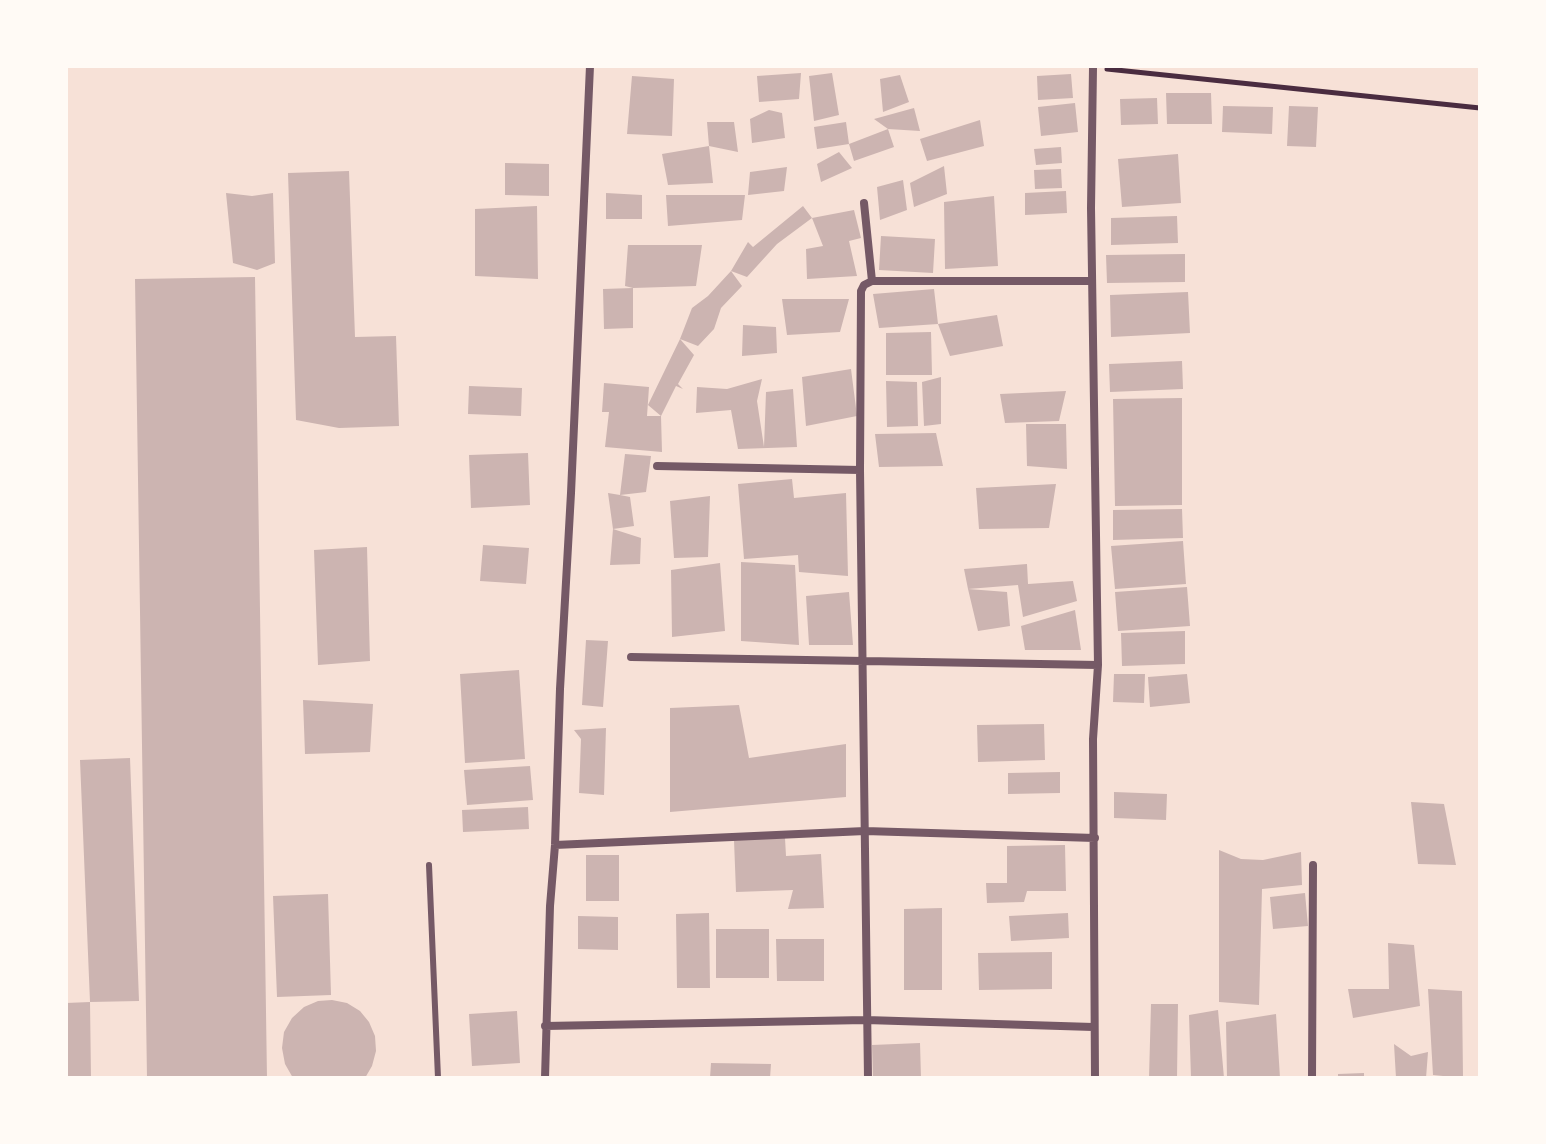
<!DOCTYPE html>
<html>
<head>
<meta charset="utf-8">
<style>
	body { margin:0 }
	#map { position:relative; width:1546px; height:1144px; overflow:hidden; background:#f7e1d7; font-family:Ubuntu,sans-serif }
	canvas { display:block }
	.frame { position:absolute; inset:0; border:68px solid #fffaf5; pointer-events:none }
</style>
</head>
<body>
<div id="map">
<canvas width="1546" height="1144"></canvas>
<div class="frame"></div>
</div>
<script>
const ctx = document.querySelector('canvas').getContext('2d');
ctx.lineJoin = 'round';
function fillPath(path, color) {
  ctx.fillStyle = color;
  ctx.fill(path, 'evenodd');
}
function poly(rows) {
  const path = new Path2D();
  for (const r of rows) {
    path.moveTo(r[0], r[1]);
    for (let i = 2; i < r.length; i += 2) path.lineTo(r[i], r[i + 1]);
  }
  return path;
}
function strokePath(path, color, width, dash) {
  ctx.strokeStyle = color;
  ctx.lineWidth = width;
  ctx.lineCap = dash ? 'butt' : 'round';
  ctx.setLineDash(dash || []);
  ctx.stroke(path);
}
const building = poly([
	[801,73,799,99,759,102,757,76],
	[832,73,839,115,814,121,809,76],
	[1071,74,1073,98,1038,100,1037,76],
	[900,75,909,102,883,112,880,79],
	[632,76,674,79,672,136,627,134],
	[1166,93,1211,93,1212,124,1167,124],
	[1157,98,1158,124,1121,125,1120,99],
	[1075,103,1078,132,1041,136,1038,107],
	[1223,106,1273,107,1272,134,1222,132],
	[1289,106,1318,107,1316,147,1287,146],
	[914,108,920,131,888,129,874,119],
	[769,110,782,113,785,138,752,143,750,119],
	[980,120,984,146,927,161,920,139],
	[707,122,734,122,738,152,709,146],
	[846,122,849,144,817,149,814,127],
	[888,129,894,147,854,161,849,144],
	[709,146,713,183,668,185,662,154],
	[1061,147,1062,163,1036,165,1034,149],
	[839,152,852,168,821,182,817,164],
	[1178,154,1181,203,1122,207,1118,159],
	[505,163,549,164,549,196,505,195],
	[944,166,947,194,914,207,910,183],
	[787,167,784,191,748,195,750,172],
	[1061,169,1062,188,1035,189,1034,170],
	[349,171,355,337,396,336,399,426,339,428,296,420,288,173],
	[903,180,907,210,880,220,877,187],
	[1066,191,1067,213,1025,215,1025,193],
	[226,193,252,196,273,193,275,263,257,270,233,263],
	[606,193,642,195,642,219,606,219],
	[666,195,745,195,742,220,668,226],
	[994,196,998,266,945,269,944,202],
	[537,206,538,279,475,276,475,209],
	[803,206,812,218,854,210,861,238,849,241,857,276,807,279,806,249,823,246,812,218,777,244,747,277,731,271,742,286,721,308,714,329,698,346,680,339,692,308,708,296,731,271,748,242,753,247],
	[1177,216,1178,243,1111,245,1111,218],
	[881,236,935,239,933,273,879,270],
	[628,245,702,245,696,286,633,288,625,286],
	[1185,254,1185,282,1107,283,1106,255],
	[255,277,267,1078,147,1078,135,279],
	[633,288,633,328,604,329,603,289],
	[934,289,938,324,879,328,873,294],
	[1188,292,1190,333,1111,337,1110,295],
	[782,299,849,299,840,332,787,335],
	[997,315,1003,346,950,356,938,324],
	[743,325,776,327,777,353,742,356],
	[931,332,932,375,886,375,886,333],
	[680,339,694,355,678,384,683,389,676,386,661,416,648,405],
	[1182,361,1183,389,1110,392,1109,364],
	[851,369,857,416,806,426,802,377],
	[941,377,941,424,924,426,922,382],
	[762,379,757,401,764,447,766,392,793,389,797,447,738,449,731,410,696,413,697,387,727,389],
	[886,381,917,382,918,426,887,427],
	[604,383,649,387,647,416,661,416,662,452,605,447,609,412,602,412],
	[469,386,522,388,521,416,468,414],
	[1066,391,1059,421,1005,423,1000,394],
	[1182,398,1182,505,1115,506,1113,399],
	[1026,424,1066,424,1067,469,1027,466],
	[936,433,943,466,879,467,875,434],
	[528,453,530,505,471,508,469,455],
	[625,454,651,456,646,492,620,495,630,497,634,526,613,529,641,538,640,564,610,565,613,529,608,493,620,495],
	[792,479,794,498,846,493,848,576,799,572,798,555,744,559,738,484],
	[1056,484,1049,528,979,529,976,488],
	[710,496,708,557,674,558,670,501],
	[1182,509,1183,538,1113,540,1113,510],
	[1183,541,1186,584,1115,589,1111,546],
	[483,545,529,548,526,584,480,581],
	[367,547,370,661,318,665,314,550],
	[741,562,795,565,799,645,741,641],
	[720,563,725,631,672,637,671,570],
	[1027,564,1028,584,1073,581,1077,601,1023,617,1018,585,968,589,964,569],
	[1187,587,1190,626,1118,631,1115,592],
	[968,589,1007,592,1010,626,978,631],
	[849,592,853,645,809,645,806,596],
	[1075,610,1081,650,1025,650,1021,626],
	[1185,631,1185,664,1122,666,1121,633],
	[586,640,608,641,603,707,582,705],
	[519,670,525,759,465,763,460,674],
	[1114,674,1145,674,1144,703,1113,702],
	[1187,674,1190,703,1150,707,1148,677],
	[303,700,373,704,370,752,305,754],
	[739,705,749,758,846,744,846,797,670,812,670,708],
	[1044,724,1045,760,978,762,977,725],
	[606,728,604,795,579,793,581,739,574,730],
	[130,758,139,1001,90,1002,80,760],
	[530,766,533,800,467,805,464,770],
	[1060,772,1060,793,1008,794,1008,773],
	[1114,792,1167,794,1166,820,1114,818],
	[1411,802,1444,804,1456,865,1418,864],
	[528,807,529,829,463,832,462,810],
	[785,838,786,856,821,854,824,908,788,909,793,890,736,892,734,840],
	[1065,845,1066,891,1027,891,1024,902,987,903,986,883,1007,883,1007,846],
	[1219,850,1241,859,1263,860,1301,852,1302,885,1262,889,1259,1005,1219,1002],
	[586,855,619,855,619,901,586,901],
	[1305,893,1308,926,1273,929,1270,897],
	[328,894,331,995,277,997,273,896],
	[942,908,942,990,904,990,904,909],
	[709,913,710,988,677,988,676,914],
	[1068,913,1069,938,1011,941,1009,916],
	[578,916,618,917,618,950,578,949],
	[716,929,769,929,769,978,716,978],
	[776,939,824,939,824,981,777,981],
	[1388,943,1414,945,1420,1006,1353,1018,1348,989,1389,989],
	[1052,952,1052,989,979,990,978,953],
	[1428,989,1462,991,1463,1078,1433,1075],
	[332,1000,347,1003,360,1011,369,1022,375,1036,376,1051,372,1066,365,1078,293,1078,285,1064,282,1048,284,1032,292,1018,304,1007,318,1001],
	[90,1002,91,1078,66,1078,66,1003],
	[1151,1004,1178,1004,1177,1078,1149,1078],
	[1218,1010,1224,1078,1191,1078,1189,1015],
	[517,1011,520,1063,472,1066,469,1014],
	[1276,1014,1280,1078,1227,1078,1226,1022],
	[920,1043,921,1078,873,1078,872,1045],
	[1394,1044,1411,1056,1428,1052,1426,1078,1396,1078],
	[711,1063,771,1064,770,1078,710,1078],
	[1364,1073,1364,1078,1338,1078,1338,1074]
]);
const path = poly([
	[1107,69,1480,108]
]);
const service = poly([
	[429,865,438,1078]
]);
const minor = poly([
	[1093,68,1091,208,1098,665,1093,739,1095,1078],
	[864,203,872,281],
	[657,466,860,470],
	[631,657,1098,665],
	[555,845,865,831,1095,838],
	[545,1026,866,1020,1093,1027],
	[545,1078,550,906,555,845,560,689,571,493,590,66],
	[868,1078,860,470,861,291,864,285,872,281,1091,281],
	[1312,1078,1313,865]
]);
fillPath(building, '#ccb4b1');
strokePath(path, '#4a2c40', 5);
strokePath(service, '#755966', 6);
strokePath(minor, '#755966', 8);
</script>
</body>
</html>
